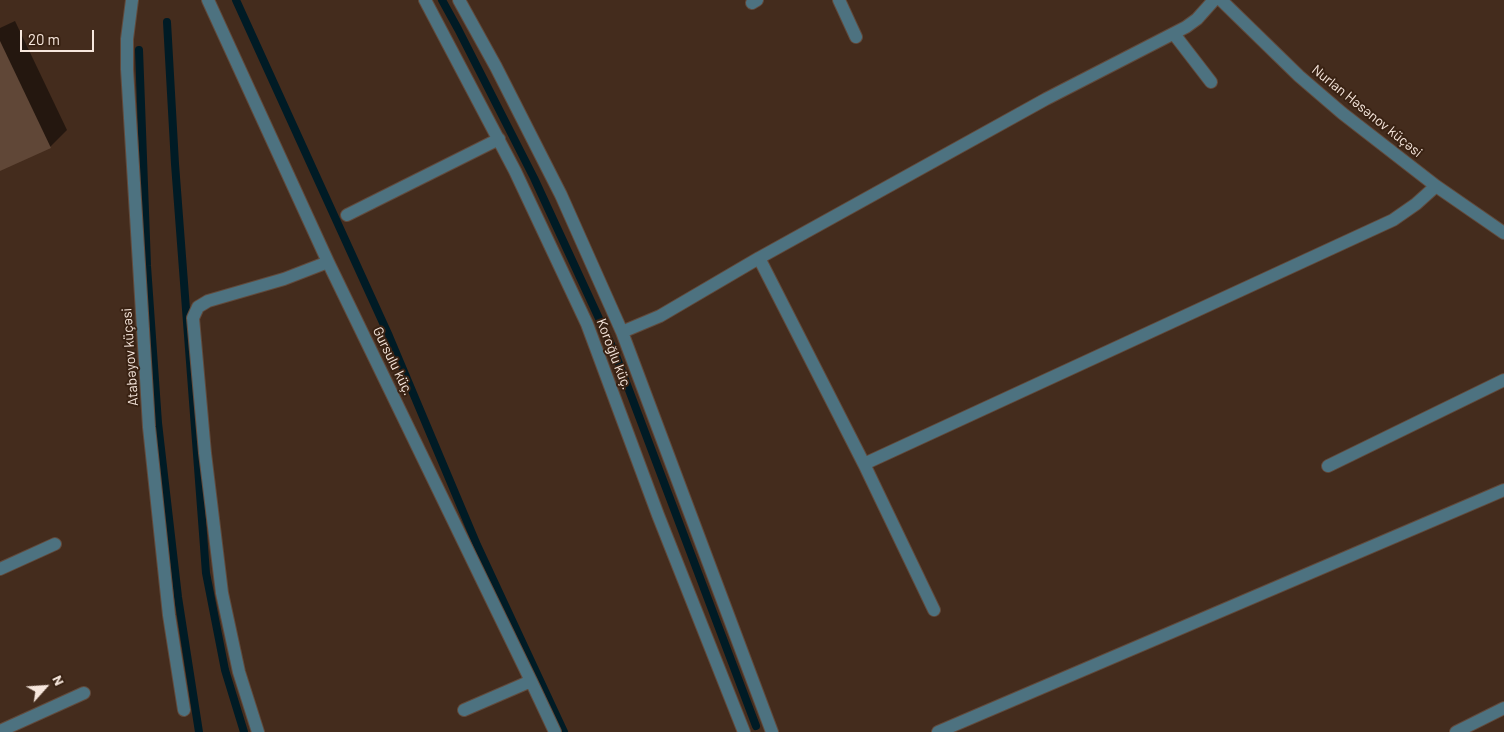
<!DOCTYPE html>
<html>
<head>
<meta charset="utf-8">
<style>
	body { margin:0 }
	#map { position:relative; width:1504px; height:732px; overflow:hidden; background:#442c1d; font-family:Barlow,sans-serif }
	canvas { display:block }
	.north { position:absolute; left:20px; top:662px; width:50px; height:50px; -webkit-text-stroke:4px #392213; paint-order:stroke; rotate:64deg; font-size:14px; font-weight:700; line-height:20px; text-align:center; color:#f7e7dd }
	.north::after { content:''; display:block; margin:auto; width:18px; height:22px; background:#f7e7dd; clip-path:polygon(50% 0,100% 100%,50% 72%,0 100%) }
	.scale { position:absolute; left:20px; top:30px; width:74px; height:22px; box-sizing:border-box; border:2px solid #f7e7dd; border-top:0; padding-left:6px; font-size:15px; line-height:18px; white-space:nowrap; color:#f7e7dd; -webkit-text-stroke:4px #392213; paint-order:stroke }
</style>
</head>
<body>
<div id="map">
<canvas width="1504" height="732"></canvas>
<div class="north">N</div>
<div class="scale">20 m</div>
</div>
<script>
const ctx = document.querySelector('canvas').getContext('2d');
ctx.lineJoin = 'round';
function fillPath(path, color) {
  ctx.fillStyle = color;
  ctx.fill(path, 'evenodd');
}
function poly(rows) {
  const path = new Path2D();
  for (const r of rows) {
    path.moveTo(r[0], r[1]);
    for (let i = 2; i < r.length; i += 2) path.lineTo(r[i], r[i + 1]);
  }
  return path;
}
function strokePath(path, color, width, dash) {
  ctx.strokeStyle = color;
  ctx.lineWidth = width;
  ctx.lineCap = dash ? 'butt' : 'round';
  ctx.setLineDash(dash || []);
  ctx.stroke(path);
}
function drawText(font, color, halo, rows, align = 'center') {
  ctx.font = font + ' Barlow,sans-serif';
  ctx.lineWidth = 4;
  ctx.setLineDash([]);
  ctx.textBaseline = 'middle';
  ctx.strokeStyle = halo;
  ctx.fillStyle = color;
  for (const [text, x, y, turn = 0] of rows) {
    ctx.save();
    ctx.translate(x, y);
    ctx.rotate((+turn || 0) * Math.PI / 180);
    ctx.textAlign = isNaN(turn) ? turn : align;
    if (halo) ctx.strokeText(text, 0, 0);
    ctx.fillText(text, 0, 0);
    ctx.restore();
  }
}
const shadow = poly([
	[15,21,67,130,50,147,0,169,0,28]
]);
const stream = poly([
	[236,0,389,336,477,545,564,732],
	[442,0,458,29,534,178,615,353,756,726],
	[167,22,175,164,206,573,225,670,244,732],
	[139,50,147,266,158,423,178,597,199,732]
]);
const building = poly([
	[0,41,51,148,0,171]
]);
const street = poly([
	[132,0,127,39,127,69,149,427,169,615,184,710],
	[208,0,328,262,531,681,555,732],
	[425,0,515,171,587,324,658,515,744,732],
	[459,0,496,67,561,195,622,332,772,732],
	[839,0,856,37],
	[1221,0,1299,76,1342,113,1436,186,1504,233],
	[752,3,757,0],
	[1174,34,1211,82],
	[347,215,499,139],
	[759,258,864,464,934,610],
	[622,332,660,316,759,258,1046,99,1186,27,1197,19,1214,0],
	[864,464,1393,220,1416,204,1436,186],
	[1328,466,1504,380],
	[0,569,55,544],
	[464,710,531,681],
	[0,731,84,693],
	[258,732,239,672,222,593,205,453,193,318,198,307,208,301,284,279,328,262],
	[938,732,1504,490],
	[1456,732,1504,708]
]);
const streetNames = [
	["Nurlan Həsənov küçəsi",1367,111,39],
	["Koroğlu küç.",614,354,69],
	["Atabəyov küçəsi",130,357,-94],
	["Gursulu küç.",393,361,64]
];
fillPath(shadow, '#0007');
strokePath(stream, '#001b25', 8);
fillPath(building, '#604737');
strokePath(street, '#614a3c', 14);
strokePath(street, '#4d7280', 12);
drawText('14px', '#f7e7dd', '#392213', streetNames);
</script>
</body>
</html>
